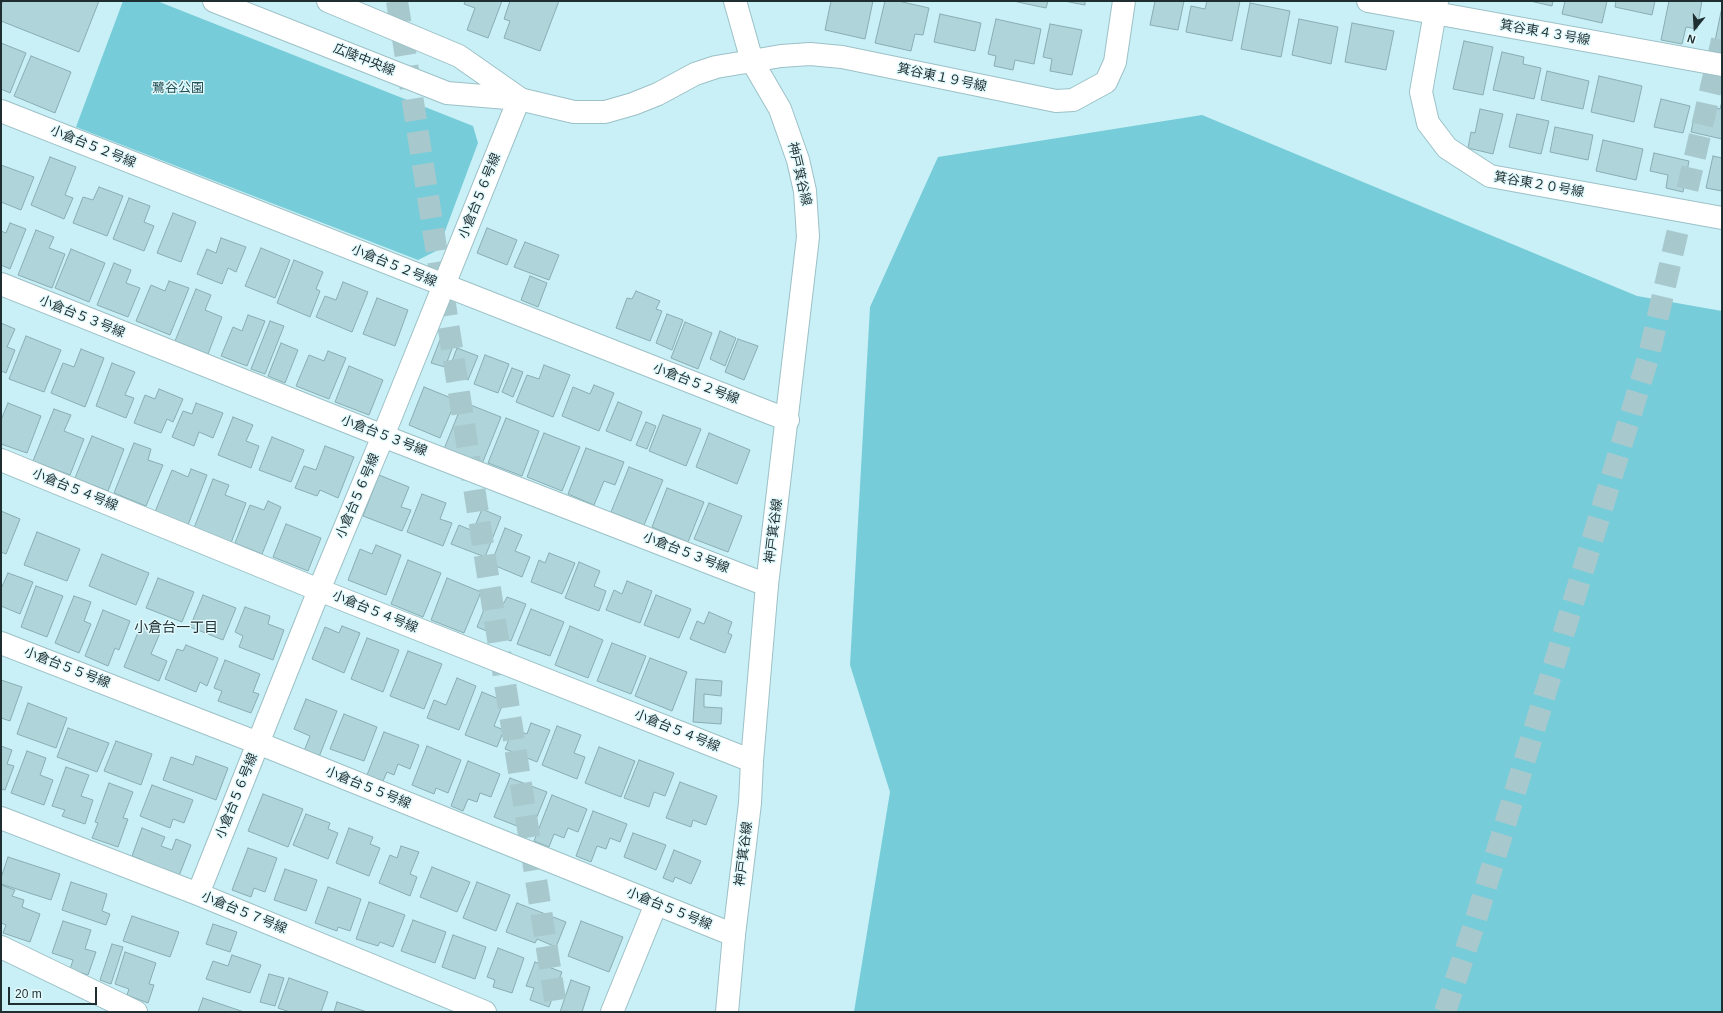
<!DOCTYPE html>
<html>
<head>
<meta charset="utf-8">
<style>
	body { margin:0 }
	#map { position:relative; width:1723px; height:1013px; overflow:hidden; background:#c9f0f6; font-family:Helvetica,sans-serif }
	canvas { display:block }
	.frame { position:absolute; inset:0; border:2px solid #1f2e30; pointer-events:none }
	.north { position:absolute; left:1675px; top:8px; width:40px; height:40px; -webkit-text-stroke:3px #e3fafd; paint-order:stroke; rotate:198deg; font-size:11px; font-weight:700; line-height:16px; text-align:center; color:#1f2e30 }
	.north::after { content:''; display:block; margin:auto; width:14px; height:18px; background:#1f2e30; clip-path:polygon(50% 0,100% 100%,50% 72%,0 100%) }
	.scale { position:absolute; left:8px; top:987px; width:89px; height:18px; box-sizing:border-box; border:2px solid #1f2e30; border-top:0; padding-left:5px; font-size:12px; line-height:14px; white-space:nowrap; color:#1f2e30; -webkit-text-stroke:3px #e3fafd; paint-order:stroke }
</style>
</head>
<body>
<div id="map">
<canvas width="1723" height="1013"></canvas>
<div class="frame"></div>
<div class="north">N</div>
<div class="scale">20 m</div>
</div>
<script>
const ctx = document.querySelector('canvas').getContext('2d');
ctx.lineJoin = 'round';
function fillPath(path, color) {
  ctx.fillStyle = color;
  ctx.fill(path, 'evenodd');
}
function poly(rows) {
  const path = new Path2D();
  for (const r of rows) {
    path.moveTo(r[0], r[1]);
    for (let i = 2; i < r.length; i += 2) path.lineTo(r[i], r[i + 1]);
  }
  return path;
}
function strokePath(path, color, width, dash) {
  ctx.strokeStyle = color;
  ctx.lineWidth = width;
  ctx.lineCap = dash ? 'butt' : 'round';
  ctx.setLineDash(dash || []);
  ctx.stroke(path);
}
function drawText(font, color, halo, rows, align = 'center') {
  ctx.font = font + ' Helvetica,"Noto Sans JP",sans-serif';
  ctx.lineWidth = 3;
  ctx.setLineDash([]);
  ctx.textBaseline = 'middle';
  ctx.strokeStyle = halo;
  ctx.fillStyle = color;
  for (const [text, x, y, turn = 0] of rows) {
    ctx.save();
    ctx.translate(x, y);
    ctx.rotate((+turn || 0) * Math.PI / 180);
    ctx.textAlign = isNaN(turn) ? turn : align;
    if (halo) ctx.strokeText(text, 0, 0);
    ctx.fillText(text, 0, 0);
    ctx.restore();
  }
}
const green = poly([
	[123,1,157,1,473,126,478,143,438,250,418,260,76,127],
	[1202,115,1637,296,1722,311,1722,1012,854,1012,890,792,850,665,870,307,938,157]
]);
const building = poly([
	[3,1,99,1,79,52,1,21,1,5,3,1],
	[465,1,502,1,488,38,467,30,475,8,464,4,465,1],
	[510,1,559,1,540,51,504,38,510,21,504,19,510,1],
	[831,1,873,1,865,39,825,30,831,1],
	[885,1,898,1,929,8,923,35,915,34,911,51,875,43,885,1],
	[1013,1,1048,1,1046,8,1013,1],
	[1064,1,1085,1,1085,5,1064,1],
	[1155,1,1184,1,1178,30,1150,25,1155,1],
	[1207,1,1240,1,1232,41,1186,32,1191,6,1205,9,1207,1],
	[1530,1,1553,1,1552,6,1530,1],
	[1565,1,1607,1,1602,23,1562,14,1565,1],
	[1616,1,1655,1,1652,15,1615,7,1616,1],
	[1669,1,1702,1,1697,29,1686,27,1682,44,1661,40,1669,1],
	[1250,3,1290,11,1281,57,1241,49,1250,3],
	[1722,7,1722,43,1715,41,1722,7],
	[940,14,981,23,975,51,934,42,940,14],
	[996,19,1041,29,1034,64,1015,60,1013,70,994,66,996,56,988,54,996,19],
	[1299,19,1338,27,1331,64,1292,55,1299,19],
	[1352,23,1394,31,1386,70,1345,62,1352,23],
	[1050,24,1082,30,1072,75,1050,71,1052,59,1043,57,1050,24],
	[1464,41,1493,47,1483,95,1453,89,1464,41],
	[1,43,26,53,10,93,1,89,1,43],
	[1502,52,1524,57,1523,64,1541,68,1534,99,1493,90,1502,52],
	[31,56,71,72,55,113,14,96,31,56],
	[1547,71,1589,81,1583,109,1541,100,1547,71],
	[1599,76,1642,86,1634,122,1591,112,1599,76],
	[1661,99,1690,106,1683,133,1654,127,1661,99],
	[1722,101,1722,139,1691,132,1697,104,1720,109,1722,101],
	[1480,109,1503,114,1493,154,1468,148,1471,132,1475,133,1480,109],
	[1517,114,1549,121,1541,154,1509,147,1517,114],
	[1555,127,1593,135,1588,160,1550,152,1555,127],
	[1603,140,1643,149,1636,180,1596,171,1603,140],
	[1654,153,1689,161,1683,192,1666,188,1668,175,1650,171,1654,153],
	[1713,156,1722,158,1722,191,1706,188,1713,156],
	[50,157,76,167,65,195,73,198,64,219,31,205,50,157],
	[1,165,34,177,21,210,1,202,1,165],
	[99,187,123,196,107,236,73,223,83,197,93,200,99,187],
	[129,198,150,206,144,222,154,226,144,251,113,239,129,198],
	[173,213,196,222,181,262,157,253,173,213],
	[10,223,26,229,10,269,1,265,1,231,6,233,10,223],
	[487,228,517,240,507,265,477,253,487,228],
	[36,230,54,237,49,248,65,254,52,288,18,275,36,230],
	[221,238,246,247,236,272,228,268,222,284,197,274,207,249,216,253,221,238],
	[525,242,559,255,549,280,514,267,525,242],
	[261,248,290,260,275,298,245,286,261,248],
	[71,249,105,263,89,302,55,288,71,249],
	[294,260,323,272,316,289,320,291,310,317,277,303,294,260],
	[114,263,131,270,126,283,140,288,128,317,97,305,114,263],
	[530,276,547,283,538,307,521,300,530,276],
	[169,281,189,288,170,335,136,321,151,285,165,291,169,281],
	[343,282,368,292,352,332,316,317,325,296,336,300,343,282],
	[196,289,211,295,205,310,222,317,208,354,175,341,196,289],
	[636,291,660,301,656,309,662,311,650,341,616,328,627,298,632,299,636,291],
	[377,298,408,310,395,346,363,334,377,298],
	[667,314,683,320,672,350,656,343,667,314],
	[248,315,265,321,247,366,221,356,233,327,242,331,248,315],
	[270,321,284,326,265,374,251,369,270,321],
	[685,322,712,333,698,369,671,358,685,322],
	[1,323,15,329,7,347,15,350,6,373,1,371,1,323],
	[720,331,736,338,725,366,710,359,720,331],
	[26,336,61,350,44,392,9,379,26,336],
	[738,339,758,346,744,380,725,372,738,339],
	[440,340,453,346,445,367,431,363,440,340],
	[281,343,298,350,285,383,268,376,281,343],
	[457,348,478,356,468,380,448,372,457,348],
	[81,349,104,358,85,407,51,393,63,363,74,367,81,349],
	[328,351,346,358,329,399,296,386,309,355,324,361,328,351],
	[485,355,509,364,498,393,474,384,485,355],
	[112,363,135,372,125,395,134,398,126,418,96,406,112,363],
	[544,365,570,375,553,417,516,402,527,375,539,379,544,365],
	[349,366,383,380,369,415,335,402,349,366],
	[512,368,523,372,513,397,502,392,512,368],
	[594,385,614,393,599,431,562,416,573,387,590,394,594,385],
	[424,387,456,400,440,438,409,425,424,387],
	[159,389,183,399,173,422,167,419,161,433,134,423,145,395,155,399,159,389],
	[463,402,501,417,482,464,444,449,463,402],
	[618,402,642,412,631,441,606,431,618,402],
	[8,403,41,416,27,453,1,444,1,420,8,403],
	[196,403,223,413,213,438,199,432,194,446,172,437,183,411,192,414,196,403],
	[54,409,71,415,64,431,84,439,70,475,33,461,54,409],
	[663,415,701,429,686,466,649,451,663,415],
	[233,417,253,425,246,441,259,446,251,468,218,455,233,417],
	[506,418,539,431,522,476,488,463,506,418],
	[646,422,656,426,647,449,636,445,646,422],
	[544,433,580,447,562,491,527,477,544,433],
	[709,433,750,450,737,484,696,467,709,433],
	[92,436,124,449,108,491,75,478,92,436],
	[272,437,304,450,291,482,259,470,272,437],
	[134,443,151,449,148,460,163,465,146,506,114,493,134,443],
	[325,446,354,457,338,498,320,490,317,496,295,488,304,466,316,470,325,446],
	[586,448,624,462,615,485,604,481,594,505,568,494,586,448],
	[629,467,663,480,644,525,611,512,629,467],
	[191,469,207,475,188,525,155,512,172,470,188,477,191,469],
	[379,475,409,487,401,507,411,510,402,531,363,516,379,475],
	[213,479,229,485,225,495,246,503,231,543,194,528,213,479],
	[667,488,704,502,688,542,652,527,667,488],
	[422,494,446,503,440,519,452,523,443,546,407,532,422,494],
	[268,501,281,507,262,554,235,543,250,505,264,510,268,501],
	[709,503,742,516,728,552,694,539,709,503],
	[482,509,501,517,485,557,451,544,459,525,473,531,482,509],
	[1,511,20,519,6,554,1,552,1,511],
	[286,524,321,538,308,571,273,557,286,524],
	[505,528,522,535,515,551,530,557,522,577,491,564,505,528],
	[37,532,80,549,67,581,24,565,37,532],
	[376,545,401,555,386,595,348,580,360,549,372,554,376,545],
	[549,553,575,563,562,594,531,582,539,560,545,563,549,553],
	[102,554,149,573,136,605,89,586,102,554],
	[408,560,441,573,423,617,391,604,408,560],
	[579,562,600,571,594,586,606,591,599,611,565,598,579,562],
	[8,573,33,582,20,614,1,606,1,589,8,573],
	[158,578,194,592,182,622,146,608,158,578],
	[447,578,481,592,464,633,431,620,447,578],
	[627,581,652,591,640,623,606,610,614,590,622,594,627,581],
	[36,586,63,596,47,637,21,627,36,586],
	[203,595,236,608,223,640,190,627,203,595],
	[656,595,691,609,679,638,644,625,656,595],
	[74,596,91,602,84,621,91,624,79,653,55,643,74,596],
	[489,597,504,603,507,597,526,604,511,641,477,627,489,597],
	[245,607,270,616,268,624,284,630,273,660,239,647,243,636,235,632,245,607],
	[531,609,564,622,550,656,517,644,531,609],
	[103,610,130,621,119,650,115,648,108,666,85,656,103,610],
	[709,612,732,622,728,633,732,635,725,653,690,639,697,621,704,624,709,612],
	[141,625,160,633,151,654,167,661,159,681,124,667,141,625],
	[342,626,360,633,344,673,312,659,325,627,339,633,342,626],
	[570,626,603,640,588,678,555,665,570,626],
	[367,638,399,650,383,692,351,679,367,638],
	[612,643,646,656,631,694,597,681,612,643],
	[186,645,218,658,207,686,200,682,196,692,165,679,177,649,183,651,186,645],
	[408,651,442,664,424,709,390,696,408,651],
	[650,658,687,672,672,711,635,696,650,658],
	[225,660,260,674,253,692,259,694,251,713,218,701,222,691,214,688,225,660],
	[457,678,476,686,459,730,427,718,434,700,446,705,457,678],
	[696,679,722,681,721,696,704,694,704,707,722,708,721,724,693,722,696,679],
	[1,680,22,687,10,721,1,718,1,680],
	[482,692,504,701,494,726,504,730,497,747,465,735,482,692],
	[306,699,337,711,319,757,304,751,310,736,294,729,306,699],
	[28,703,67,718,56,748,17,734,28,703],
	[344,714,377,727,364,761,330,749,344,714],
	[531,723,550,730,537,762,505,749,513,729,527,734,531,723],
	[557,726,581,735,574,753,585,757,577,779,542,765,557,726],
	[68,728,109,743,97,772,57,757,68,728],
	[384,732,419,745,410,769,398,764,394,775,387,772,383,781,367,775,384,732],
	[116,741,152,754,141,785,104,771,116,741],
	[1,746,12,750,7,764,14,766,5,790,1,789,1,746],
	[427,746,461,760,448,793,436,788,434,794,412,785,427,746],
	[599,747,635,761,621,797,585,783,599,747],
	[27,751,46,758,40,775,53,780,44,805,11,793,27,751],
	[196,756,228,768,216,800,163,780,171,757,193,765,196,756],
	[639,760,674,773,665,796,654,792,649,807,624,798,639,760],
	[468,761,500,774,491,797,480,793,477,802,468,799,463,811,451,806,468,761],
	[66,767,89,775,81,796,93,800,85,824,62,816,65,810,52,806,66,767],
	[510,778,547,792,534,824,525,820,522,828,494,817,510,778],
	[680,782,717,796,706,825,693,820,691,827,666,818,680,782],
	[109,783,133,792,123,818,128,819,118,847,92,838,98,823,95,822,109,783],
	[152,785,193,800,184,823,173,819,170,828,140,816,152,785],
	[263,794,303,809,288,847,248,831,263,794],
	[552,795,587,809,578,832,568,828,564,838,554,834,549,847,534,841,552,795],
	[593,811,627,824,620,842,610,838,606,849,597,846,591,862,576,856,593,811],
	[306,814,330,823,328,829,338,833,328,859,293,845,306,814],
	[142,828,165,837,161,846,172,850,176,839,191,845,177,881,140,867,143,860,132,856,142,828],
	[349,828,373,837,370,844,380,848,369,876,336,863,349,828],
	[633,833,666,845,656,870,624,857,633,833],
	[401,846,419,852,410,874,417,877,410,896,379,883,390,855,397,858,401,846],
	[248,848,277,858,265,892,254,888,251,897,232,890,248,848],
	[674,850,701,861,691,884,675,877,673,882,663,878,674,850],
	[8,857,60,874,51,900,1,884,1,878,8,857],
	[432,867,470,882,457,912,420,897,432,867],
	[285,869,317,880,306,911,274,900,285,869],
	[71,882,107,894,102,911,110,914,106,925,62,910,71,882],
	[477,882,510,895,496,931,463,918,477,882],
	[1,885,15,890,12,896,24,900,22,907,40,914,30,942,3,933,6,925,1,923,1,885],
	[328,887,361,899,350,931,338,927,337,931,315,923,328,887],
	[369,902,405,915,393,947,380,942,378,946,356,939,369,902],
	[517,903,566,922,556,947,537,939,535,943,506,932,517,903],
	[132,916,179,932,170,957,123,941,132,916],
	[413,920,446,932,435,963,401,951,413,920],
	[63,921,91,930,85,949,96,952,88,975,70,969,73,960,52,953,63,921],
	[581,921,623,937,609,972,568,956,581,921],
	[213,924,237,932,230,952,206,944,213,924],
	[453,935,486,947,475,979,442,967,453,935],
	[112,944,123,947,111,984,100,980,112,944],
	[498,948,524,958,512,993,493,987,495,980,487,977,498,948],
	[125,952,156,963,149,984,154,985,148,1003,127,995,129,989,115,984,125,952],
	[232,955,261,965,250,993,206,979,213,961,228,966,232,955],
	[535,962,562,972,549,1007,530,1000,534,988,526,986,535,962],
	[269,974,284,978,275,1006,260,1002,269,974],
	[289,978,328,992,321,1012,290,1012,278,1008,289,978],
	[571,980,590,987,582,1012,560,1012,571,980],
	[203,998,244,1012,198,1012,203,998],
	[337,1002,367,1012,334,1012,337,1002]
]);
const secondaryTunnel = poly([
	[397,1,557,1012],
	[1445,1012,1476,919,1649,355,1722,40]
]);
const street = poly([
	[214,1,447,93,519,99],
	[328,1,459,56,519,98],
	[1368,1,1722,65],
	[1437,1,1421,92,1428,123,1447,148,1490,176,1722,218],
	[752,61,781,56,810,54,842,57,1056,101,1073,100,1106,82,1115,62,1124,1],
	[1,111,788,420],
	[1,284,383,436,767,585],
	[1,460,319,590,752,761],
	[1,643,258,743,734,935],
	[1,818,198,894,485,1012],
	[198,894,319,590,383,436,519,99],
	[1,947,136,1012],
	[612,1012,656,904]
]);
const secondary = poly([
	[519,99,574,112,605,112,633,104,658,94,695,74,716,67,752,61],
	[727,1012,734,935,750,803,752,761,767,585,808,237,805,191,798,160,780,109,752,61,735,1]
]);
const streetNames = [
	["箕谷東４３号線",1545,33,10],
	["広陵中央線",364,60,22],
	["箕谷東１９号線",942,78,12],
	["小倉台５２号線",93,147,22],
	["神戸箕谷線",799,174,77],
	["箕谷東２０号線",1539,185,10],
	["小倉台５６号線",480,196,-68],
	["小倉台５２号線",394,266,22],
	["小倉台５３号線",82,317,22],
	["小倉台５２号線",696,384,21],
	["小倉台５３号線",384,436,21],
	["小倉台５４号線",75,490,22],
	["小倉台５６号線",358,496,-67],
	["神戸箕谷線",774,531,-83],
	["小倉台５３号線",686,553,21],
	["小倉台５４号線",375,612,22],
	["小倉台５５号線",67,668,21],
	["小倉台５４号線",677,731,22],
	["小倉台５５号線",368,788,22],
	["小倉台５６号線",237,796,-68],
	["神戸箕谷線",744,854,-83],
	["小倉台５５号線",669,909,22],
	["小倉台５７号線",244,913,22]
];
const parkNames = [
	["鷺谷公園",178,88]
];
const neighbourhoodNames = [
	["小倉台一丁目",176,628]
];
fillPath(green, '#76ccd8');
fillPath(building, '#afd4da');
strokePath(building, '#89adb3', 1);
strokePath(secondaryTunnel, '#a7c9ce', 22, [22, 11]);
strokePath(street, '#9cc1c7', 24);
strokePath(secondary, '#9cc1c7', 24);
strokePath(street, '#fff', 22);
strokePath(secondary, '#fff', 22);
drawText('13px', '#1f2e30', '#e3fafd', streetNames);
drawText('13px', '#244f55', '#e3fafd', parkNames);
drawText('14px', '#1f2e30', '#e3fafd', neighbourhoodNames);
</script>
</body>
</html>
